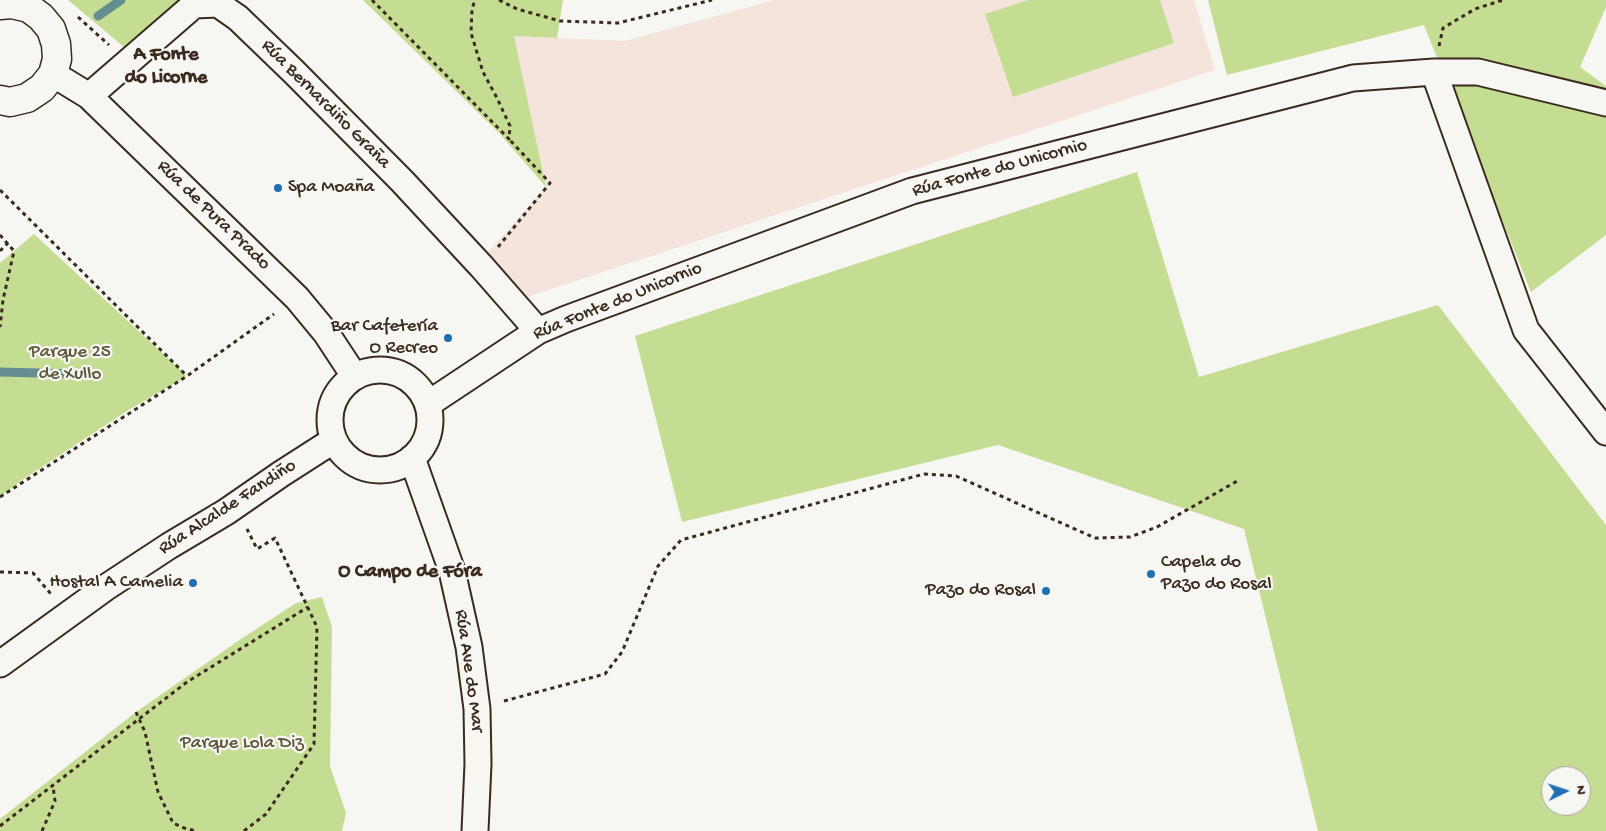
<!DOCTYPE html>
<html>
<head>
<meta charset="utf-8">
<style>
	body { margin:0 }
	#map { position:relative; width:1606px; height:831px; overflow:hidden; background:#f6f6f2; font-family:"Gochi Hand",sans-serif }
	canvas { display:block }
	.north { position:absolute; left:1541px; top:766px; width:50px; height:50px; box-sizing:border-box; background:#f6f6f2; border:1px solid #aba49d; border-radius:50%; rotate:86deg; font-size:14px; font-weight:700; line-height:20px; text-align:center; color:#3b2a1e }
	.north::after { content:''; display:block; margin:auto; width:18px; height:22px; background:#1f6fb2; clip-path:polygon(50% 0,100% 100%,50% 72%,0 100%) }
</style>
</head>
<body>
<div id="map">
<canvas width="1606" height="831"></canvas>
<div class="north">N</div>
</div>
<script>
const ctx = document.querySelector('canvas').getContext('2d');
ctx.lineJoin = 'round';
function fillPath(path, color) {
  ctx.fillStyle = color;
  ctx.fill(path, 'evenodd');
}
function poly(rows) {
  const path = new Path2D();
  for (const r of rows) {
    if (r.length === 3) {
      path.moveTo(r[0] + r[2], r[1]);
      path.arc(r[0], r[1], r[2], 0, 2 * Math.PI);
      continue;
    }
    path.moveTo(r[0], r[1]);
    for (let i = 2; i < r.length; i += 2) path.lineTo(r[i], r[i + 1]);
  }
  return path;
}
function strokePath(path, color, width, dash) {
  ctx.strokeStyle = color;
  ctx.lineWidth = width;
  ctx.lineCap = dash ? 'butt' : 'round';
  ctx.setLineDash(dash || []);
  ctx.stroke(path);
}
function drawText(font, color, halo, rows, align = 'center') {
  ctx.font = font + ' "Gochi Hand",sans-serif';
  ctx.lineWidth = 4.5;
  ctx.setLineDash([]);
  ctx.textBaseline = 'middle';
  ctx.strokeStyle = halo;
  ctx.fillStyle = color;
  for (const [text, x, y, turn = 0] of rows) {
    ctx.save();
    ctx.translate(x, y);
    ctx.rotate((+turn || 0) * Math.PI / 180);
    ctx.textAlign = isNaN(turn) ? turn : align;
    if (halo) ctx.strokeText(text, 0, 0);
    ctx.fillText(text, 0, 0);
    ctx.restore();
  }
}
const built = poly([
	[774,0,1194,0,1215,70,521,299,483,258,546,187,514,36,625,41]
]);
const green = poly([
	[68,0,186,0,124,47],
	[363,0,563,0,557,38,514,36,546,187,500,134],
	[1028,0,1160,0,1174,43,1013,97,985,14],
	[1208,0,1606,0,1606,7,1580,67,1606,86,1606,235,1531,292,1424,25,1227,75],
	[1137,172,1199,377,1438,305,1606,525,1606,831,1318,831,1244,529,998,445,682,522,635,336],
	[1551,776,1581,776,1581,806,1551,806],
	[34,234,187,376,130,409,22,480,0,497,0,263],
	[322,597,332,627,330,766,346,813,342,831,0,831,0,819,136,712,241,639,296,603]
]);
const stream = poly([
	[98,16,121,0],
	[0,372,78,374]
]);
const path = poly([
	[372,0,509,139,510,126,497,98,483,72,471,33,472,9,475,0],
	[499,0,517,9,560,21,618,23,712,0],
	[78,17,109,45],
	[1439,46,1443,28,1475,9,1503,0],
	[0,190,187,376],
	[0,235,14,251,3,300,0,327],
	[498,247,550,183,509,139],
	[0,251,8,243],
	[0,497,187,376,274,314],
	[0,572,33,573,51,594],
	[504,701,605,674,622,652,658,566,681,540,924,474,956,476,1095,538,1130,537,1157,527,1239,480],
	[136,712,145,732,158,792,173,823,184,828,196,831],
	[0,826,187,682,308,607],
	[42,831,55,801,53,786],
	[244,831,266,814,314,744,317,627,275,538,257,549,247,529]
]);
const minor = poly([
	[1434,72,1526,330,1606,432],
	[53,74,89,96,297,298,326,333,355,377],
	[89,96,194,5,218,4,238,18,294,72,402,181,482,267,538,331],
	[380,420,50],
	[428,404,538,331,566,319,912,191,1353,78,1434,72,1478,72,1606,103],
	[412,458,452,571,469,647,477,709,478,764,475,831],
	[0,664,105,588,169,546,226,512,281,474,334,440]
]);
const tertiary = poly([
	[0,5,12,4,29,8,41,17,51,29,56,44,57,59,53,74,42,88,27,98,10,102,0,100]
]);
const markers = [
	[278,188,5,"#1f6fb2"],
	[448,338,5,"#1f6fb2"],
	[1151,574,5,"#1f6fb2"],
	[193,583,5,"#1f6fb2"],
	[1046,591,5,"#1f6fb2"]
];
const streetNames = [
	["Rúa Bernardiño Graña",325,105,45],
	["Rúa Fonte do Unicornio",1000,169,-15],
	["Rúa de Pura Prado",213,216,44],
	["Rúa Fonte do Unicornio",618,302,-22],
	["Rúa Alcalde Fandiño",228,508,-33],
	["Rúa Ave do Mar",468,671,82]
];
const poiNames = [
	["Spa Moaña",288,188,"left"],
	["Bar Cafetería",438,327],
	["O Recreo",438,349],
	["Capela do",1161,563,"left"],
	["Pazo do Rosal",1161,585,"left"],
	["Hostal A Camelia",183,583],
	["Pazo do Rosal",1036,591]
];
const parkNames = [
	["Parque 25",70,353],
	["de Xullo",70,375],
	["Parque Lola Diz",242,744]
];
const neighbourhoodNames = [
	["A Fonte",166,56],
	["do Licorne",166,79],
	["O Campo de Fóra",410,573]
];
fillPath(built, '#f4e4db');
fillPath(green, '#c5dd93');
strokePath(stream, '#658e91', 9);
strokePath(minor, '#3b2a1e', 29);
strokePath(tertiary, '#3b2a1e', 31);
strokePath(path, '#3b2a1e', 3, [4, 4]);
strokePath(minor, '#f6f6f2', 25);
strokePath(tertiary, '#f6f6f2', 28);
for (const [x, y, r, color] of markers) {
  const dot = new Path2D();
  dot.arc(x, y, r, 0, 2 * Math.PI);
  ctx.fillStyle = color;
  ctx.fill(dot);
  strokePath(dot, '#f6f6f2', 2);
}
drawText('19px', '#3b2a1e', '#f6f6f2', streetNames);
drawText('19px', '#3b2a1e', '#f6f6f2', poiNames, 'right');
drawText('19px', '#5e573b', '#f6f6f2', parkNames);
drawText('bold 20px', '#3b2a1e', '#f6f6f2', neighbourhoodNames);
</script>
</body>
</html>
